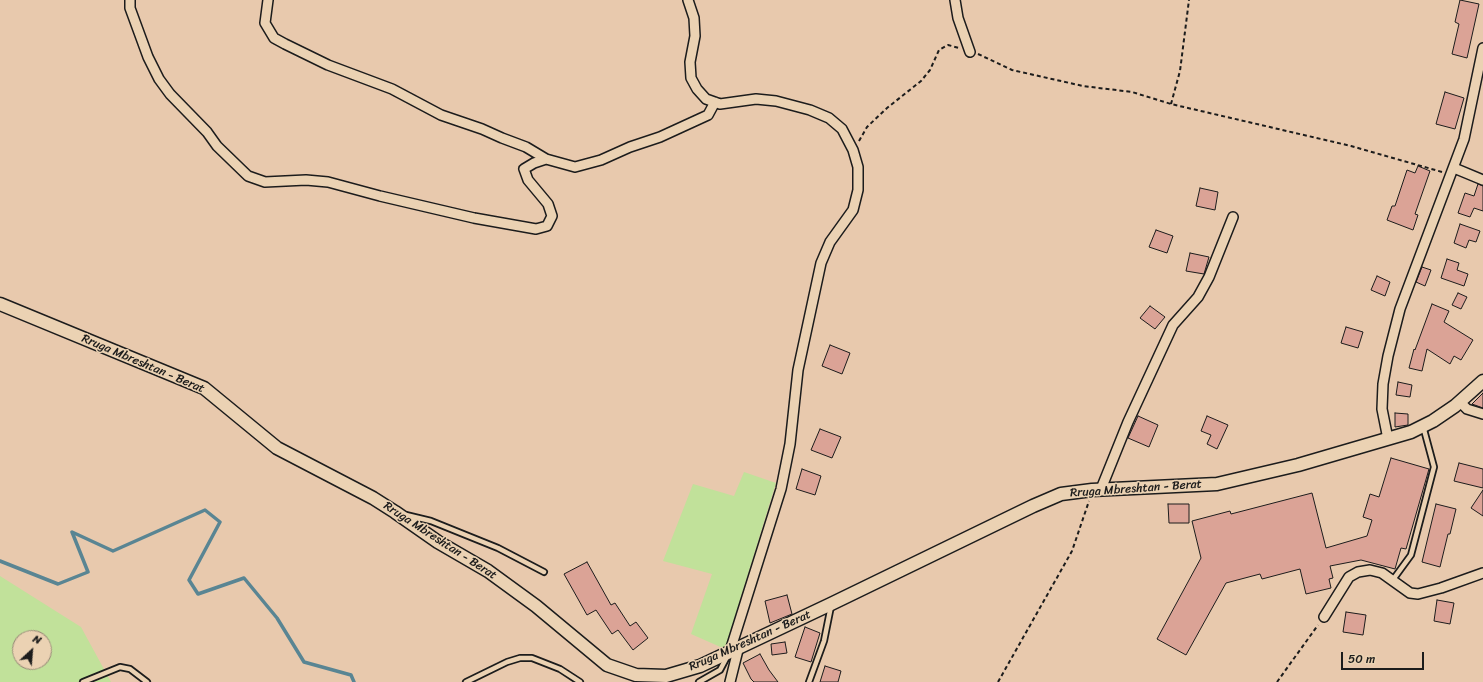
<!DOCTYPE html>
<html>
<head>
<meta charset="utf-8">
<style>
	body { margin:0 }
	#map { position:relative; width:1483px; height:682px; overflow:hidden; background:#e8c9ad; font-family:Sriracha,sans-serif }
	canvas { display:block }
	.north { position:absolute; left:12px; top:630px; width:40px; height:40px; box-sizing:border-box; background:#ebd2b3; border:1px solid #988977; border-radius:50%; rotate:26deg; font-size:11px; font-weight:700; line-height:16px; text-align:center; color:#1c1c1c }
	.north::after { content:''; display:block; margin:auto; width:14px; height:18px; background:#1c1c1c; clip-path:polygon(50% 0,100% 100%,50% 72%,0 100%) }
	.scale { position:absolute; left:1341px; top:652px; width:83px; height:18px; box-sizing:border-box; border:2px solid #1c1c1c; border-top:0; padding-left:5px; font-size:12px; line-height:14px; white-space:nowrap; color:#1c1c1c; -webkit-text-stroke:3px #ebd2b3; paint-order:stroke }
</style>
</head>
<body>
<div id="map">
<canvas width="1483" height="682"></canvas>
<div class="north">N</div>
<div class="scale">50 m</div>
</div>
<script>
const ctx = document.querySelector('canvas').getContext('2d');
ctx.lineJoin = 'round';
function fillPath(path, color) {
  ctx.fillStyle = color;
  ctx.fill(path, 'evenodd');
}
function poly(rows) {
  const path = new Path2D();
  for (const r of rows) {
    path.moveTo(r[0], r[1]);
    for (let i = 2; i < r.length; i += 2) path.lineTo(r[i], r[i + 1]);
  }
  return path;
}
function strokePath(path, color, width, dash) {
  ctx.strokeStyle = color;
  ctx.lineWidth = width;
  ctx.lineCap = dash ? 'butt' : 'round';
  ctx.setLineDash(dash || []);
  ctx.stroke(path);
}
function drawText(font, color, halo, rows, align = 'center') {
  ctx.font = font + ' Sriracha,sans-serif';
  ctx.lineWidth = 3;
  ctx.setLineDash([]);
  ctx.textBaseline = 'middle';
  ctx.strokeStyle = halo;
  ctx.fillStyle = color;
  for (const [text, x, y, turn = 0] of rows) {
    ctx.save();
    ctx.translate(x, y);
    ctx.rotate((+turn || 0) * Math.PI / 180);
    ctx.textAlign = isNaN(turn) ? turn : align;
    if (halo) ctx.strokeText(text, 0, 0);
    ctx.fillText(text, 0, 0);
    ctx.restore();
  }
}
const green = poly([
	[744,472,776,483,725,649,691,634,712,574,663,561,693,484,734,496],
	[0,576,81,627,111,682,0,682],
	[20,638,44,638,44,662,20,662]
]);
const stream = poly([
	[0,561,58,584,88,572,72,532,113,551,205,510,220,522,189,580,198,594,244,578,277,618,304,662,351,675,354,682]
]);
const building = poly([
	[1460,0,1479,4,1467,58,1452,54,1459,24,1455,22,1460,0],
	[1445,92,1464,98,1455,129,1436,124,1445,92],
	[1418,166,1430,171,1415,214,1418,215,1413,230,1387,220,1392,206,1395,206,1407,170,1415,173,1418,166],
	[1478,184,1483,186,1483,211,1474,208,1470,217,1458,213,1465,193,1474,196,1478,184],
	[1200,188,1218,192,1215,210,1196,206,1200,188],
	[1460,224,1480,231,1476,242,1469,240,1466,248,1454,243,1460,224],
	[1156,230,1173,236,1167,253,1149,247,1156,230],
	[1190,253,1209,257,1204,274,1186,271,1190,253],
	[1447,259,1459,263,1457,270,1468,274,1464,286,1441,278,1447,259],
	[1422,267,1431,270,1425,286,1416,282,1422,267],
	[1377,276,1390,282,1385,296,1371,290,1377,276],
	[1458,293,1467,297,1461,309,1452,305,1458,293],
	[1432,304,1449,311,1444,322,1473,340,1461,360,1454,356,1450,364,1427,349,1422,371,1409,368,1414,349,1415,350,1432,304],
	[1150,306,1165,317,1155,329,1140,318,1150,306],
	[1346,327,1363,332,1358,348,1341,343,1346,327],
	[830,345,850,353,842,374,822,366,830,345],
	[1398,382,1412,385,1410,397,1396,395,1398,382],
	[1483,393,1483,408,1472,404,1483,393],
	[1395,413,1408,414,1408,425,1395,427,1395,413],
	[1138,416,1158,425,1149,447,1128,438,1138,416],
	[1207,416,1228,425,1217,449,1207,444,1211,435,1201,431,1207,416],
	[820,429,841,437,832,458,811,450,820,429],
	[1391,458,1429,469,1406,549,1401,548,1395,569,1361,560,1330,566,1333,578,1329,579,1331,588,1306,594,1300,569,1262,579,1260,574,1226,583,1186,655,1157,639,1201,558,1192,521,1230,511,1231,514,1312,493,1326,548,1367,536,1372,520,1363,517,1370,494,1379,497,1391,458],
	[1459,463,1483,469,1483,488,1454,481,1459,463],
	[802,469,821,476,815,495,796,489,802,469],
	[1483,490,1483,516,1471,508,1483,490],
	[1168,504,1189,504,1189,523,1169,523,1168,504],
	[1436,504,1456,509,1450,534,1448,534,1440,567,1422,562,1436,504],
	[587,562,611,605,615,603,630,626,636,622,648,638,633,650,618,630,612,634,596,610,587,615,564,574,587,562],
	[787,595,792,614,770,623,765,601,787,595],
	[1437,600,1454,603,1450,624,1434,621,1437,600],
	[1346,612,1366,615,1363,635,1343,632,1346,612],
	[805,627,820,633,811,662,795,657,805,627],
	[785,642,787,653,772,655,771,644,785,642],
	[760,654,769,670,778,682,754,682,751,679,743,663,760,654],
	[825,666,841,671,838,682,820,682,825,666]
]);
const path = poly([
	[978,54,1012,70,1083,86,1132,92,1171,104,1351,146,1442,172],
	[1171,104,1180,71,1189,0],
	[859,141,867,127,887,108,921,81,930,70,939,50,948,45,959,48],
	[998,682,1072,551,1089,501],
	[1277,682,1318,625]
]);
const service = poly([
	[406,515,431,521,498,548,544,572],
	[1392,581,1411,555,1434,467,1423,426],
	[83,682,120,667,130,669,147,682],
	[466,682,507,662,520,658,532,658,560,669,580,682],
	[699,682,720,670,728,655],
	[809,682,824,641,831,606]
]);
const minor = poly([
	[130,0,130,8,148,57,159,79,170,94,207,132,217,146,248,176,265,182,306,180,328,182,380,196,474,218,536,229,547,226,552,216,548,204,528,180,524,169,534,163,546,159,575,167,601,160,630,147,660,137,708,115,715,102],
	[268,0,265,23,274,38,285,44,328,65,392,89,441,115,482,129,502,138,526,147,546,159],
	[688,0,694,18,695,36,690,62,691,78,697,89,706,99,720,104,756,99,776,101,810,110,829,118,842,129,853,150,858,167,858,190,853,210,830,242,821,263,798,370,790,444,781,489,730,651],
	[955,0,958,18,970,52],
	[1454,168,1483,180],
	[1460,402,1467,409,1483,414],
	[1388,439,1382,409,1383,384,1388,356,1400,309,1464,139,1483,48],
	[1101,489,1128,422,1173,325,1198,297,1209,277,1233,217],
	[1324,617,1349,577,1358,572,1370,570,1382,573,1410,593,1418,594,1441,588,1483,573],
	[730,682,739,646]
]);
const tertiary = poly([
	[0,304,204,388,277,448,373,498,395,512,438,542,488,571,536,606,607,665,636,675,666,676,700,666,831,604,1033,506,1061,494,1092,490,1217,484,1298,465,1411,432,1433,421,1455,406,1483,381]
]);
const streetNames = [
	["Rruga Mbreshtan - Berat",143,364,23],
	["Rruga Mbreshtan - Berat",1136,489,-4],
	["Rruga Mbreshtan - Berat",440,541,33],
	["Rruga Mbreshtan - Berat",750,641,-24]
];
fillPath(green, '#c1e19a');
strokePath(stream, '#598593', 3.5);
fillPath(building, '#dba396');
strokePath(building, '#1c1c1c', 1);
strokePath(service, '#1c1c1c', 8);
strokePath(minor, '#1c1c1c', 12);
strokePath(tertiary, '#1c1c1c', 15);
strokePath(path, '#1c1c1c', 2, [4, 3]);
strokePath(service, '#ebd2b3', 4.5);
strokePath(minor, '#ebd2b3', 9);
strokePath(tertiary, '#ebd2b3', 12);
drawText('12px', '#1c1c1c', '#ebd2b3', streetNames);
</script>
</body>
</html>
